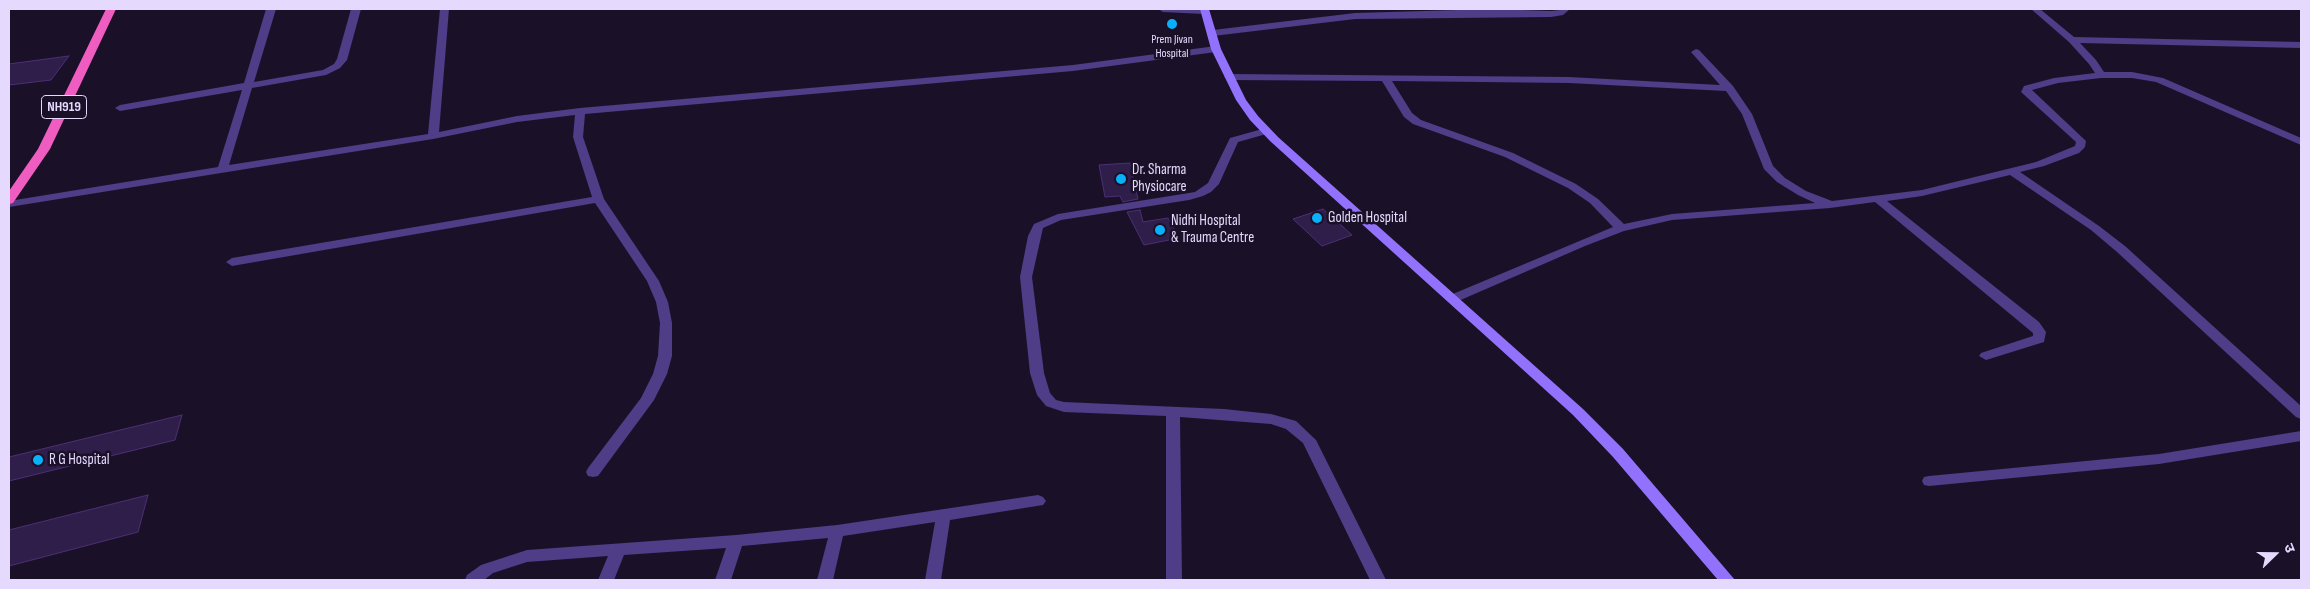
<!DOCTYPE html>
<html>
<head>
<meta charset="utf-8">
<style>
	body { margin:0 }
	#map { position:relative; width:2310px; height:589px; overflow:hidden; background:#1a1129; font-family:"Sofia Sans Condensed","Noto Sans Devanagari",sans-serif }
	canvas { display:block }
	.frame { position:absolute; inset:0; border:10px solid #e5dafe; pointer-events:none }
	.north { position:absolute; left:2250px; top:529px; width:50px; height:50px; -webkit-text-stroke:4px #1a1129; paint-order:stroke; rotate:68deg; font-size:14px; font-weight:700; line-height:20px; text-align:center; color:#e5dafe }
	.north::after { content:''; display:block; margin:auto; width:18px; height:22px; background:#e5dafe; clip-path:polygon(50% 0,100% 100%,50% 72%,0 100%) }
</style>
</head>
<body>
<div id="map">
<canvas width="2310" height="589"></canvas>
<div class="frame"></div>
<div class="north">उ</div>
</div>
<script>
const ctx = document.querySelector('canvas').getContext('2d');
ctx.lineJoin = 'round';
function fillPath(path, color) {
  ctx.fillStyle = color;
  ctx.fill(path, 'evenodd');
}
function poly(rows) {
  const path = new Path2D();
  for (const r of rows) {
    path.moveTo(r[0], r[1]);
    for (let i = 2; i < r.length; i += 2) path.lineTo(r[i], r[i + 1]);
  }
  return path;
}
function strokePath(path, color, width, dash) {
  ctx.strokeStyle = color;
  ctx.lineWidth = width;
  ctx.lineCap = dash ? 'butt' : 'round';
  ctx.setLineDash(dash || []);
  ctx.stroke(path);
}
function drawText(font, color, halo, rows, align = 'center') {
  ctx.font = font + ' "Sofia Sans Condensed",sans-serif';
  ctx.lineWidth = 5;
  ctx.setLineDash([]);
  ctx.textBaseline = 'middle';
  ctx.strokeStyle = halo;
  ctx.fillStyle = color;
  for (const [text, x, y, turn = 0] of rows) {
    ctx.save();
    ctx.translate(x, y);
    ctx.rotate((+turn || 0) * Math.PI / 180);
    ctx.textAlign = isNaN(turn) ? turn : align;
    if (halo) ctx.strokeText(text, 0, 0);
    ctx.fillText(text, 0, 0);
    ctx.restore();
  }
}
const building = poly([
	[69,56,51,80,9,85,9,64,69,56],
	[1130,163,1138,199,1123,202,1120,196,1105,197,1099,165,1130,163],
	[1323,209,1352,235,1322,246,1293,219,1323,209],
	[1140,210,1143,222,1168,218,1179,238,1144,245,1127,212,1140,210],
	[182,415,175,440,9,481,9,457,182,415],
	[148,495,138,532,9,566,9,530,148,495]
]);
const minor = poly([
	[266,9,276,9,254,82,323,70,334,64,337,59,351,9,361,9,347,60,340,68,326,75,252,88,229,165,428,134,440,9,449,9,439,132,517,116,580,108,1073,65,1216,46,1221,49,1216,52,1073,71,585,114,583,137,604,199,659,281,668,302,672,323,672,356,667,374,654,400,598,476,593,477,588,476,586,472,588,468,641,398,653,374,658,356,660,323,656,302,647,281,595,203,232,266,226,262,232,258,592,197,573,137,575,115,517,122,433,139,9,207,9,201,218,167,242,90,120,111,115,108,120,105,244,83,266,9],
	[1158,9,1206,9,1209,11,1204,14,1163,12,1158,9],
	[1493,9,1551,11,1570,9,1563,15,1551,17,1355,19,1213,36,1208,33,1213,30,1355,13,1493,9],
	[2031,9,2040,9,2074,37,2301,42,2301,48,2080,43,2096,60,2104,72,2132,72,2163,78,2301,138,2301,145,2156,82,2132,78,2101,78,2058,83,2032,90,2086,141,2085,147,2079,153,2044,166,2020,172,2099,226,2125,246,2301,406,2301,419,2296,417,2117,252,2091,230,2010,175,1922,196,1887,201,2039,322,2046,332,2044,342,1986,360,1979,356,1981,353,2033,336,2033,333,1875,202,1830,208,1672,220,1624,231,1585,246,1456,302,1448,302,1446,299,1448,296,1613,227,1590,203,1568,188,1505,157,1413,124,1404,117,1382,81,1229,80,1224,77,1229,74,1569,77,1720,85,1691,52,1696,49,1699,50,1733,86,1752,114,1773,166,1785,178,1806,191,1832,201,1922,190,2036,162,2075,146,2076,142,2021,92,2024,86,2054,78,2095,73,2089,64,2069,42,2031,9],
	[1392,81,1569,83,1726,91,1742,114,1764,169,1777,182,1798,195,1815,203,1672,214,1624,224,1598,199,1576,184,1513,153,1421,120,1412,113,1392,81],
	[1266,128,1271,131,1270,133,1238,142,1219,184,1211,192,1203,196,1189,200,1061,220,1043,228,1032,277,1044,373,1050,393,1056,400,1064,402,1224,409,1271,414,1296,421,1316,440,1386,580,1370,580,1303,443,1286,429,1271,424,1180,417,1182,580,1166,580,1166,416,1064,412,1046,406,1037,395,1030,373,1020,277,1028,236,1034,224,1058,214,1195,192,1208,183,1230,138,1266,128],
	[2301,431,2301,441,2159,464,1929,486,1924,485,1922,481,1924,477,1929,476,2159,454,2301,431],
	[1038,495,1043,497,1046,501,1043,505,950,520,941,580,925,580,935,522,843,536,833,580,817,580,828,538,742,546,731,580,715,580,726,548,624,555,614,580,598,580,608,556,527,562,493,573,484,580,465,580,467,575,481,565,527,550,736,535,837,525,1038,495]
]);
const secondary = poly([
	[1200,9,1209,9,1221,49,1246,100,1258,116,1278,137,1583,409,1623,449,1735,580,1718,580,1613,457,1573,415,1270,141,1250,120,1236,100,1211,49,1200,9]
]);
const trunk = poly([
	[106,9,116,9,50,149,13,203,9,204,9,191,38,149,106,9]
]);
const markers = [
	[1172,24,6,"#09b1fb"],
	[1121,179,6,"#09b1fb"],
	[1317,218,6,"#09b1fb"],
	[1160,230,6,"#09b1fb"],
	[38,460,6,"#09b1fb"]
];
const farPoinames = [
	["Prem Jivan",1172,40],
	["Hospital",1172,54]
];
const shields = [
	[64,107,45]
];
const shieldNames = [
	["NH919",64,107]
];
const poiNames = [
	["Dr. Sharma",1132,170],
	["Physiocare",1132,187],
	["Golden Hospital",1328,218],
	["Nidhi Hospital",1171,221],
	["& Trauma Centre",1171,238],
	["R G Hospital",49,460]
];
fillPath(building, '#2f1d4a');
strokePath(building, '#4c3075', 1);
fillPath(minor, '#4f3d87');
fillPath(secondary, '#9272fd');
fillPath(trunk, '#ef5dc0');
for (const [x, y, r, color] of markers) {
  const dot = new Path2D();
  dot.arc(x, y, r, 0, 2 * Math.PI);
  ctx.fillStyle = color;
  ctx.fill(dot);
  strokePath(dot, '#1a1129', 2);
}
drawText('12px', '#e5dafe', '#1a1129', farPoinames);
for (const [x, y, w] of shields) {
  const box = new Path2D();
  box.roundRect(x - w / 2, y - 11.5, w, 23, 4);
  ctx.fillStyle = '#1a1129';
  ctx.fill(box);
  strokePath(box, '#e5dafe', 1);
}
drawText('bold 14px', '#e5dafe', null, shieldNames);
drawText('15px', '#e5dafe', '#1a1129', poiNames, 'left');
</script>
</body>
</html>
